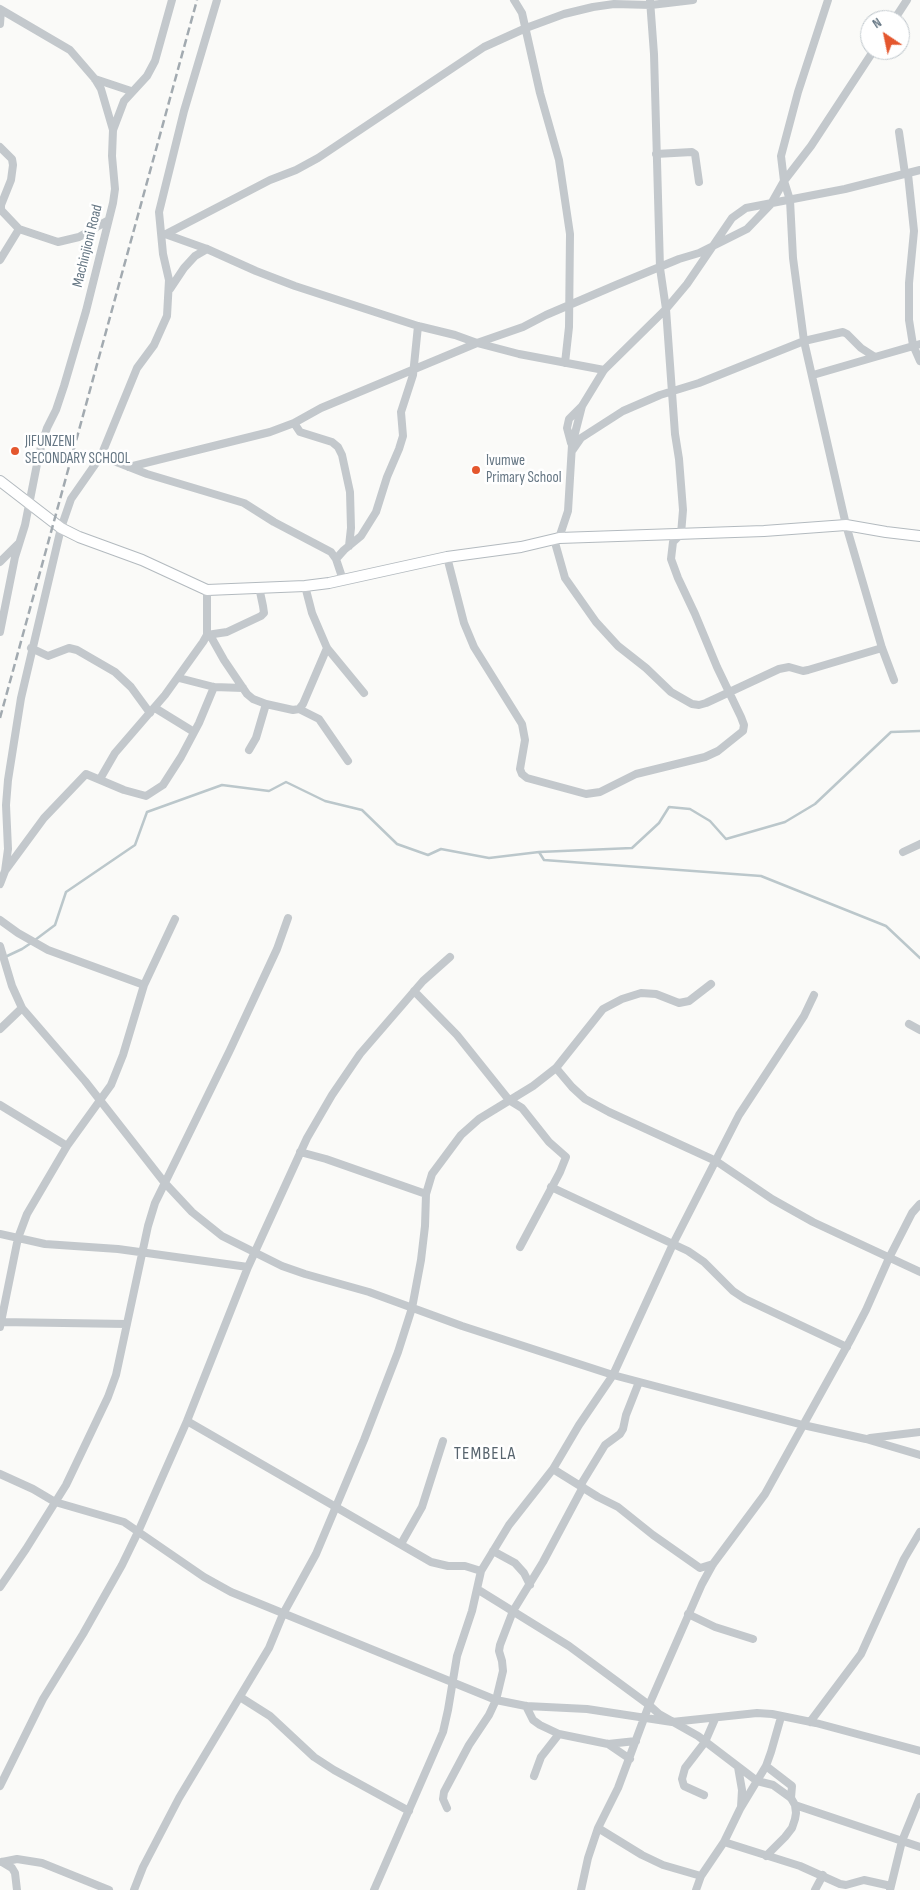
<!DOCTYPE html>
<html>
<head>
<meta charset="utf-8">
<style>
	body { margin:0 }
	#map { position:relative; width:920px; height:1890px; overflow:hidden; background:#fafaf8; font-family:"Sofia Sans Condensed",sans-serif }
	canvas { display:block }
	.north { position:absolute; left:860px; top:10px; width:50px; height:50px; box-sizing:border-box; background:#fff; border:1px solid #c1c8cd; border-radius:50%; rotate:326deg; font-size:14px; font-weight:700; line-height:20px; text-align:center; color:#657683 }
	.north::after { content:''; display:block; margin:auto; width:18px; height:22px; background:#e4572e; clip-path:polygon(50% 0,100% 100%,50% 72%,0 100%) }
</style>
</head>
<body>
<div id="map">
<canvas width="920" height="1890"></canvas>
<div class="north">N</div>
</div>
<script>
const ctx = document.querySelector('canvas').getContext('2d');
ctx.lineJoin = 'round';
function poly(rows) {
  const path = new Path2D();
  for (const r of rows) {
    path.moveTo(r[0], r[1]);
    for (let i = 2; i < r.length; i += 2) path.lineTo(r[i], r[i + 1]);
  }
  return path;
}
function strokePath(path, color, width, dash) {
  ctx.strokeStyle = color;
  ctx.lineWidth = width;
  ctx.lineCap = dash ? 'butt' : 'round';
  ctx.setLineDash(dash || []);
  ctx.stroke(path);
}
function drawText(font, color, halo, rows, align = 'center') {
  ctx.font = font + ' "Sofia Sans Condensed",sans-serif';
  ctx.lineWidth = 5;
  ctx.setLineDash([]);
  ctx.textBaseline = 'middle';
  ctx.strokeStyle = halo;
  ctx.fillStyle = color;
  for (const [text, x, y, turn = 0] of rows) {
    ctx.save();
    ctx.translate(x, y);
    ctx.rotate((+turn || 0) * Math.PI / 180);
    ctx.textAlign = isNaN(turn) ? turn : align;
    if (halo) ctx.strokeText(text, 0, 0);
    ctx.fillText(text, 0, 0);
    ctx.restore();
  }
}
const stream = poly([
	[539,852,544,860,761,876,886,926,920,958],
	[35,940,55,925,66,892,135,845,147,812,222,785,269,791,286,782,325,801,362,810,397,844,428,855,441,849,489,858,539,852,632,848,659,823,669,807,690,809,710,821,726,839,785,822,815,804,891,732,920,731],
	[5,957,22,949,31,943]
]);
const street = poly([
	[514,0,522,13,540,93,559,160,570,234,569,327,565,363],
	[0,9,70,50,95,79,101,89,113,130],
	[894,20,907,0],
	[0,24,1,10],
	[874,50,811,146,784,181,790,200,793,258,804,341,846,525,882,648,894,680],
	[95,79,131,91],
	[899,132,905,174],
	[0,147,12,159,13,165,11,180,1,205,1,210,19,229,58,242,79,237,107,221],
	[656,154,692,152,695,154,699,182],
	[908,174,914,231,909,283,909,320,913,345,920,361],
	[165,234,207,249,256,271,295,286,418,326,455,335,477,343,519,354,604,370],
	[166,234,270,180,296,170,318,158,484,47,526,28,564,14,593,7,614,4,651,5,693,0],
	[0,260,19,229],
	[170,289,184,268,195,256,207,249],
	[813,375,875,357],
	[294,423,300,432,332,442,338,447,342,455,350,492,351,528,349,546],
	[571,443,567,428,569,419,582,406],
	[572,451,581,438,623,411,660,395,699,383,804,341,843,332,847,334,861,348,875,357,920,344],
	[101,456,147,474,244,503,274,522,331,552,336,559,343,580],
	[129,467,270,432,294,423,321,408,477,343,523,327,546,315,616,285,679,259,699,253,747,229,771,204,784,181,781,156,798,92,828,0],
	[559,538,568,511,572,445,582,406,604,370,666,309,687,284,732,218,746,208,845,189,920,170],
	[554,539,565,578,596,622,618,646,646,668,671,692,692,704,699,705,706,703,779,669,789,667,803,671,808,670,882,648],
	[447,557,464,623,474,647,522,724,525,740,520,769,522,774,527,778,586,794,600,792,636,774,705,757,718,751,743,731,744,725,741,717,717,667,695,614,678,578,671,559,673,542,681,534,683,510,679,459,675,434,666,309,660,268,654,54,650,0],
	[336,559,344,550,361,536,376,512,387,477,399,449,403,436,401,412,413,375,418,326],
	[0,562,18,544],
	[305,586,312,613,327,648,364,693],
	[0,632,15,557,25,525,39,454,47,428,56,410,64,386,86,311,113,203,115,189,112,156,113,130,124,101,147,76,155,61,172,0],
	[207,635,227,632,261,616,264,613,263,606,259,587],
	[210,635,224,660,247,694,253,699,266,704,293,710,299,709,303,704,327,648],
	[31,648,48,656,69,648,77,650,115,672,131,687,150,713],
	[179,678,214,687,243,688],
	[155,708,194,732],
	[299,709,319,719,348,761],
	[249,750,256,738,266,704],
	[100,779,115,753,165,695,203,642,207,635,207,590],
	[903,852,920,844],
	[5,871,44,818,86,774,124,790,146,796,163,785,181,757,199,723,214,687],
	[0,884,5,871,8,849,6,805,8,780,21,698,61,528,71,499,101,456,137,368,154,345,167,316,169,280,163,254,159,212,184,111,217,0],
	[0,920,18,933,48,950,144,985],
	[0,946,12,986,22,1008,85,1081,164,1182,192,1212,222,1236,282,1266,305,1274,369,1292,462,1326,613,1375,803,1425,866,1439,920,1455],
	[414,991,457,1035,509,1100,522,1108,549,1142,566,1157,560,1172,520,1247],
	[909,1024,920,1030],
	[0,1029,22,1008],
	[556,1068,572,1087,585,1099,609,1112,716,1161,772,1199,813,1222,920,1272],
	[0,1105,67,1146],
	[300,1152,326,1159,426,1194],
	[551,1187,688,1251,704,1262,733,1291,745,1299,847,1347],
	[0,1234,45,1244,118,1249,248,1267],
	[0,1322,127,1324],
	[0,1327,18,1238,27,1214,67,1146,111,1085,123,1055,144,985,175,919],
	[187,1421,431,1562,448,1566,465,1566,481,1571],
	[870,1438,920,1432],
	[553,1469,598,1497,618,1507,653,1535,700,1568,713,1564],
	[0,1474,33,1489,55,1502,124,1522,204,1577,231,1592,496,1700,526,1706,587,1709,672,1722,757,1713,772,1714,816,1723,920,1751],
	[580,1486,605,1445,620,1434,623,1429,626,1415,639,1382],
	[401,1544,422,1507,443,1441],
	[493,1551,515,1563,524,1573,530,1585],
	[0,1587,26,1549,66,1485,108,1397,116,1375,148,1226,155,1203,230,1050,277,949,288,918],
	[477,1589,569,1646,649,1705,659,1714,698,1736,757,1781,773,1785,791,1798,795,1805,796,1813,795,1819,792,1828,785,1837,766,1856],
	[688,1614,715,1627,753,1639],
	[240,1697,270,1716,314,1757,334,1770,409,1811],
	[526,1706,533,1720,540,1725,559,1734,608,1744,636,1741],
	[810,1722,861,1654,904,1559,920,1532],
	[608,1744,630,1759],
	[766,1766,792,1786,791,1798],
	[738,1767,742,1790,741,1807],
	[534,1776,541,1757,559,1734],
	[0,1786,43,1699,83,1634,122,1565,138,1532,187,1421,248,1267,307,1138,332,1095,360,1054,423,981,450,957],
	[704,1795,684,1786,682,1779,685,1768,705,1742,715,1719],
	[795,1805,920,1847],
	[447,1808,443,1799,444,1792,469,1745,489,1715,496,1700,503,1671,502,1661,499,1651,500,1645,513,1611,543,1562,583,1487],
	[598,1828,642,1855,663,1865,701,1876],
	[724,1842,800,1866,840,1884,846,1885,864,1880,891,1886],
	[2,1862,17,1859,42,1863,109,1890],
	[2,1862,12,1868,15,1873,17,1890],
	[134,1890,143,1867,179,1798,269,1648,283,1614,316,1554,364,1440,398,1352,412,1308,421,1260,425,1226,426,1194,432,1174,461,1135,479,1119,533,1086,556,1068,603,1009,622,999,641,993,656,994,679,1003,689,1001,711,984],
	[374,1890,443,1732,448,1710,457,1656,472,1611,481,1571,509,1525,553,1469,579,1425,613,1375,673,1244,739,1115,804,1016,814,995],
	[581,1890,588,1858,598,1828,618,1788,649,1705,702,1584,713,1564,765,1494,852,1337,866,1310,889,1258,912,1213,920,1204],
	[696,1890,701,1876,724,1842,740,1809,766,1766,771,1752,781,1717],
	[815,1890,823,1875],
	[890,1890,902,1841,920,1797]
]);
const secondary = poly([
	[0,481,61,528,79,537,142,560,207,590,305,586,329,583,447,557,521,547,559,538,764,531,846,525,886,532,920,536]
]);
const rail = poly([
	[0,718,197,0]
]);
const markers = [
	[15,451,5,"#e4572e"],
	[476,470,5,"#e4572e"]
];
const streetNames = [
	["Machinjioni Road",88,246,-76]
];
const poiNames = [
	["JIFUNZENI",25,442],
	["SECONDARY SCHOOL",25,459],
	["Ivumwe",486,461],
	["Primary School",486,478]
];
const quarterNames = [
	["TEMBELA",485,1454]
];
strokePath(stream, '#bbc7cb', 2.5);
strokePath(secondary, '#b3babf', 12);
strokePath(street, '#c3c8cc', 8);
strokePath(secondary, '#fff', 10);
strokePath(rail, '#a2aab0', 2.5, [8, 4]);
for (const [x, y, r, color] of markers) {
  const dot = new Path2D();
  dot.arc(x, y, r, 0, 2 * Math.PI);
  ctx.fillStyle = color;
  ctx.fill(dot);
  strokePath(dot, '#fff', 2);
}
drawText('15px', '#657683', '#fff', streetNames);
drawText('15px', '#657683', '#fff', poiNames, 'left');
ctx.letterSpacing = '1px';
drawText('18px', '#57646e', '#fff', quarterNames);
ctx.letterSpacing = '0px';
</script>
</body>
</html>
